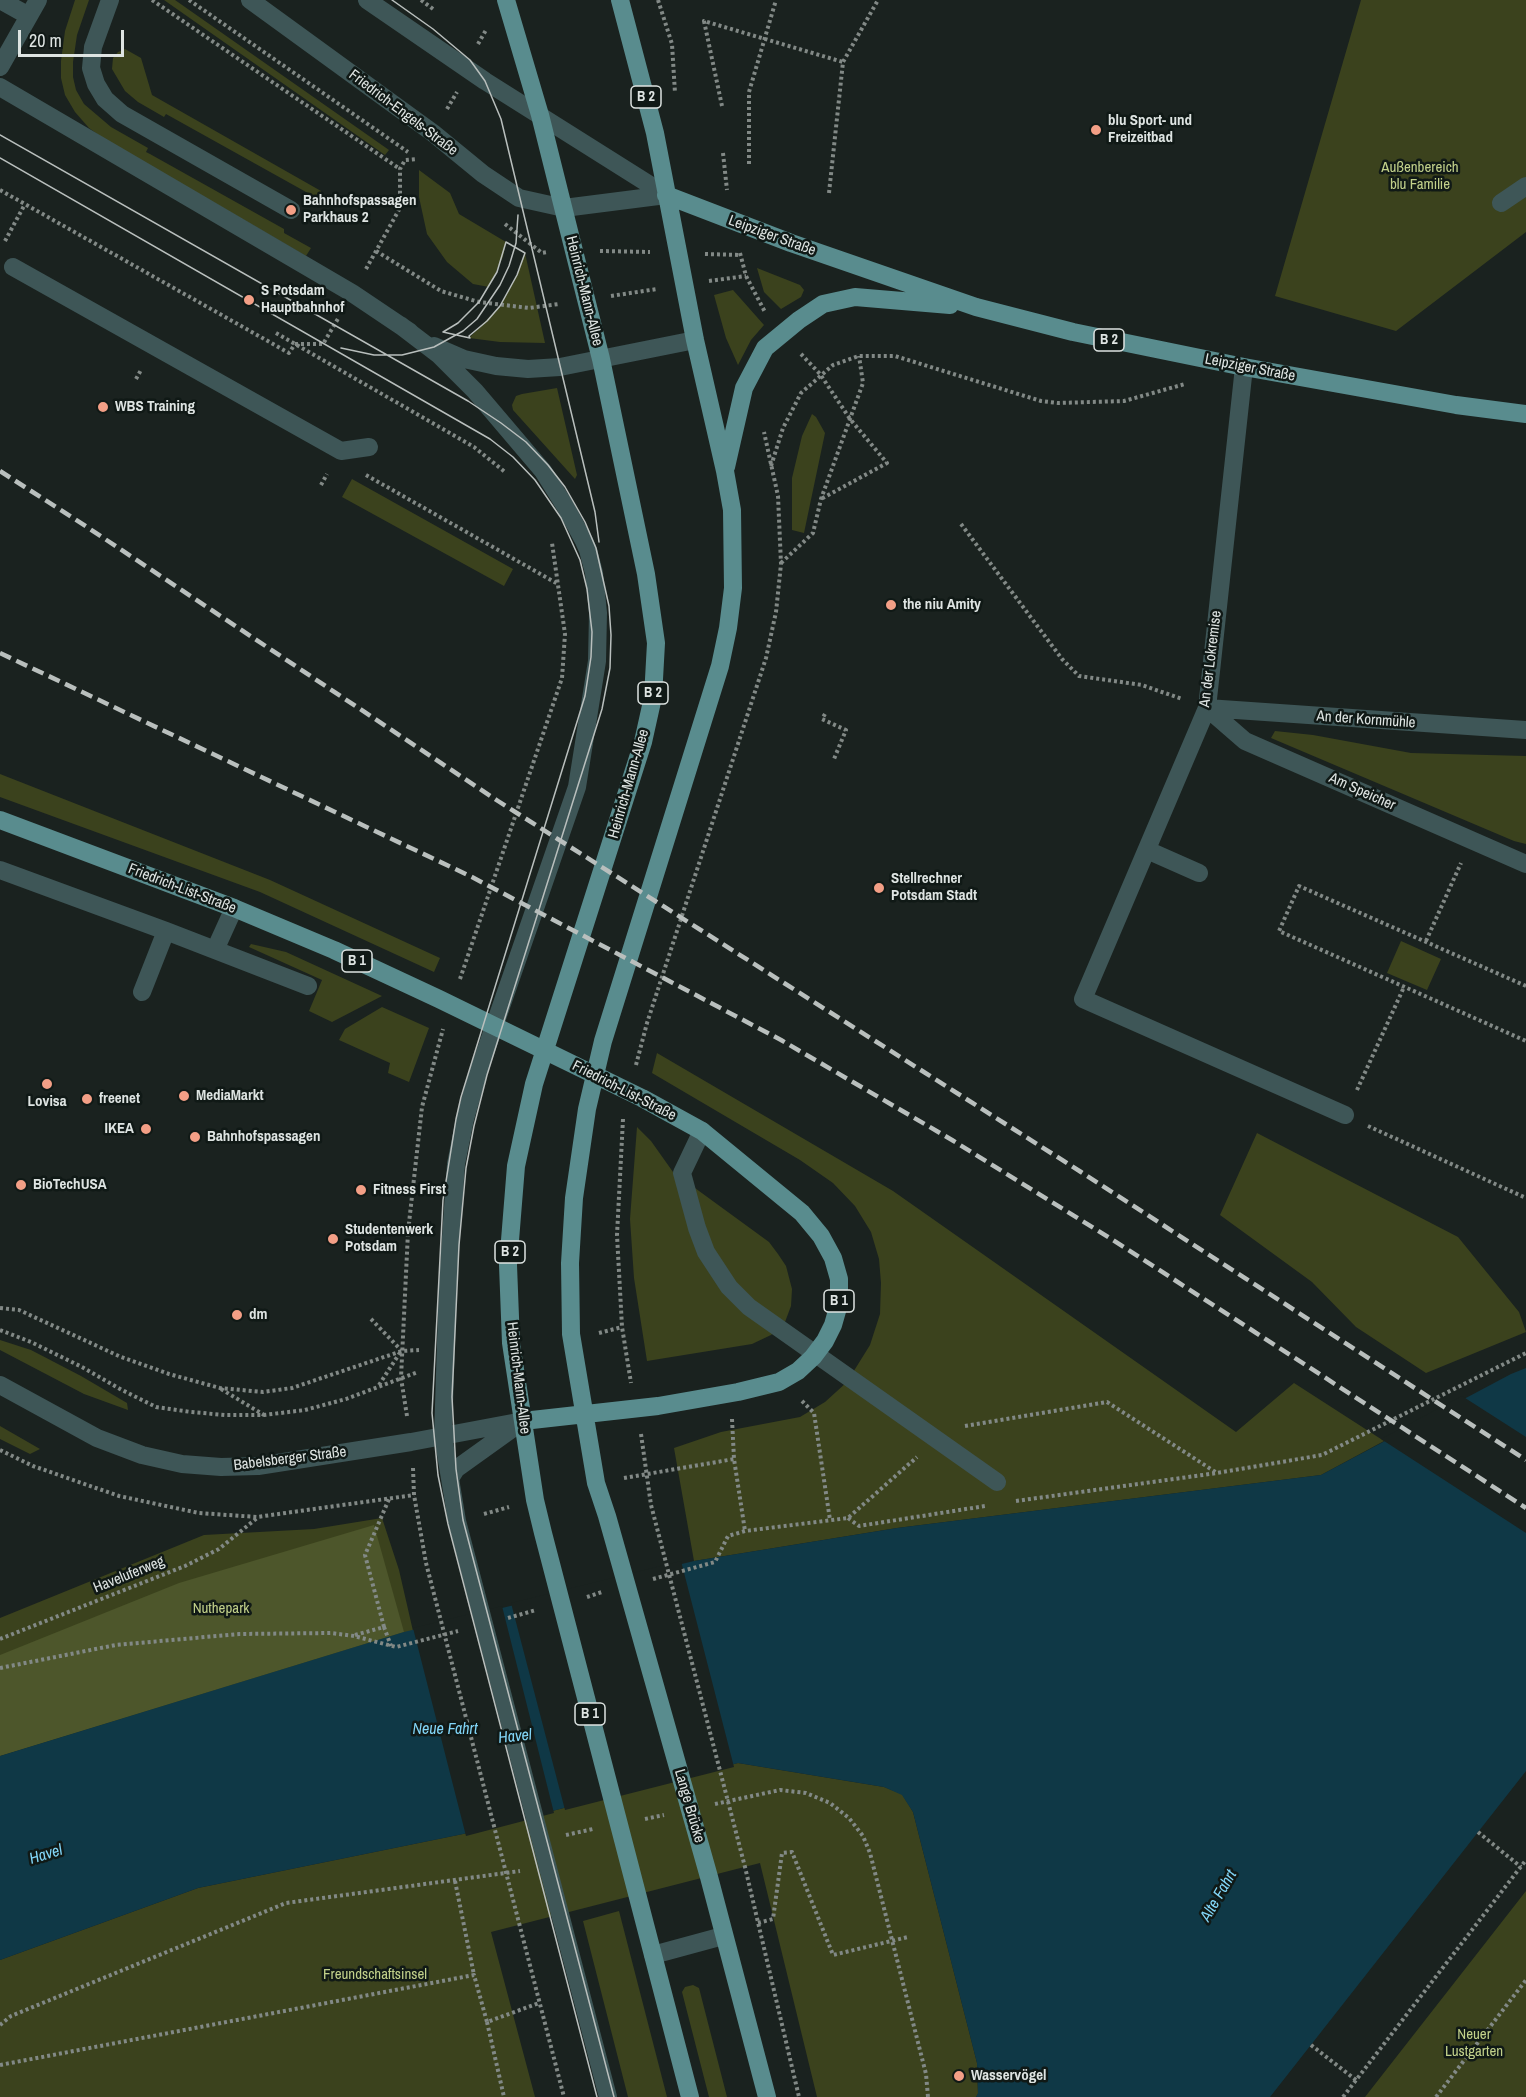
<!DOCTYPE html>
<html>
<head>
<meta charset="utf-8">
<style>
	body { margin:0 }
	#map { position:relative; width:1526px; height:2097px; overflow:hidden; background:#1a221f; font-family:"Archivo Narrow",sans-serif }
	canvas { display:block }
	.scale { position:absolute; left:18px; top:30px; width:106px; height:27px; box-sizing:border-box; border:3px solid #dee4e2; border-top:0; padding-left:8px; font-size:18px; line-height:21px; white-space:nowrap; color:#dee4e2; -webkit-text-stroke:4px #101916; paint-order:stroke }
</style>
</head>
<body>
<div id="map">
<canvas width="1526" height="2097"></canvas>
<div class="scale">20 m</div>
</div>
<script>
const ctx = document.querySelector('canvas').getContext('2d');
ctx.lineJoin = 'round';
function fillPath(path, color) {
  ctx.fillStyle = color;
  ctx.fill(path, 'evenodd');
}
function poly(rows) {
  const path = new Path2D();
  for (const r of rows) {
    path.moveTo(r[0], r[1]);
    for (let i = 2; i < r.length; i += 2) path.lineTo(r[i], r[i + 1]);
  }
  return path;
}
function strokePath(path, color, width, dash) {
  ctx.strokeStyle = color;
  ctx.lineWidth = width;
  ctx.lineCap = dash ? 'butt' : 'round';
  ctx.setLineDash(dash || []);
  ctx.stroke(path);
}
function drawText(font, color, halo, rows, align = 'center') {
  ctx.font = font + ' "Archivo Narrow",sans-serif';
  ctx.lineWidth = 5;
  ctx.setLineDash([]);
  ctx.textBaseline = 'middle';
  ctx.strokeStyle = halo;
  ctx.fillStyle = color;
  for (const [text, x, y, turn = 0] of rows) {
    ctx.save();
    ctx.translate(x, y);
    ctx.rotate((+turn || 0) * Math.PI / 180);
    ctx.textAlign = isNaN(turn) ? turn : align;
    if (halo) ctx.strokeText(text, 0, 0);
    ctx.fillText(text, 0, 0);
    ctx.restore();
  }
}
const green = poly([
	[75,0,89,0,77,35,73,62,73,77,76,90,84,104,111,127,148,148,146,152,150,154,284,229,284,233,311,248,306,256,104,139,89,128,75,112,65,95,61,78,61,61,65,31],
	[164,0,175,0,389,150,385,155],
	[1361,0,1526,0,1526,232,1396,331,1275,296],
	[125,49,141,58,152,95,321,191,324,202,166,114,164,117,138,102,125,91,112,69,113,58,118,52],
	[419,170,450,193,459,214,506,242,503,257,489,287,473,284,447,262,427,234,419,197],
	[525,253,545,343,500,342,469,338,500,306,517,275],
	[757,268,800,285,804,290,801,297,781,309,764,292],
	[733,290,764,325,751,340,738,365,726,338,714,295],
	[557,388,577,475,575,479,513,410,512,405,516,396,522,394],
	[812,414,816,417,825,433,804,533,792,530,792,478,802,436],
	[352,479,513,569,504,586,342,497],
	[1275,731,1313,735,1411,753,1526,756,1526,844,1514,841,1271,738],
	[0,774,270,880,440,958,434,972,260,892,0,797],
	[1401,941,1441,959,1427,990,1387,973],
	[251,944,286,952,382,996,332,1022,309,1011,322,980,249,947],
	[382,1007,429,1028,409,1082,388,1073,390,1063,339,1040,345,1029],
	[657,1053,893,1191,1236,1432,1294,1383,1384,1441,1321,1475,897,1528,694,1561,674,1448,721,1432,800,1417,825,1402,847,1382,870,1345,880,1314,881,1283,879,1259,871,1232,855,1206,833,1183,800,1160,652,1073],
	[637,1127,651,1141,673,1172,769,1242,778,1254,786,1266,792,1289,791,1306,785,1322,771,1335,752,1344,647,1361,634,1278,630,1219],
	[1257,1133,1458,1237,1519,1312,1526,1332,1426,1373,1356,1327,1312,1282,1220,1215],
	[0,1340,31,1350,81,1376,127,1403,128,1410,84,1394,0,1350],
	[0,1426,40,1449,30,1454,0,1439],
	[382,1518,399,1570,413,1631,0,1756,0,1618,204,1535,314,1529],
	[738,1763,884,1787,902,1794,913,1812,977,2063,978,2094,976,2097,817,2097,760,1863,491,1932,535,2097,0,2097,0,1960,198,1888,463,1834],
	[1526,1891,1526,2097,1365,2097],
	[619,1911,667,2097,628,2097,583,1921],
	[693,1985,699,1988,727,2097,709,2097,682,1992,685,1987]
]);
const forest = poly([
	[374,1525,404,1632,0,1756,0,1655,179,1583]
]);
const water = poly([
	[1526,1368,1526,1771,1270,2097,976,2097,978,2093,977,2063,913,1812,902,1795,884,1787,738,1763,463,1834,198,1888,0,1960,0,1756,404,1632,694,1561,897,1528,1321,1475,1511,1374]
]);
const pier = poly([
	[1462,1396,1526,1437,1526,1533,1381,1439],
	[681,1561,734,1767,565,1810,511,1603],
	[502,1606,554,1813,466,1836,413,1628]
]);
const path = poly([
	[152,0,400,169],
	[189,0,408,152],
	[421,0,433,9],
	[658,0,672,44,675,93],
	[478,44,486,30],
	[722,106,704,21,843,62],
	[447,109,457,92],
	[723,153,727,190],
	[749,164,749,92,776,0],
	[0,190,289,353,295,344],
	[829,193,843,62,878,0],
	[505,224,542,253,548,252],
	[5,241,25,204],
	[376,251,441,291,479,302,529,308,559,304],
	[600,251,650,252],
	[740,253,746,276,765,312],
	[705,254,740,255],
	[366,269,400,208,400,169,405,160,417,159],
	[709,281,746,276],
	[611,296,657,289],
	[276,333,474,447,505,472],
	[295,344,323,344,339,317],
	[801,354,820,374,850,419,887,463,821,499],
	[136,379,141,370],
	[771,466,783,428,801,393,833,365,859,356,895,356,1041,401,1058,403,1124,401,1185,384],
	[366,475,558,584],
	[321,485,327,474],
	[961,524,1062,659,1079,676,1142,685,1182,699],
	[781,563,813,533,821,499,863,383,859,356],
	[825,714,822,719,846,730,834,759],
	[1426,941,1461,863],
	[460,979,562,678,565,634,552,543],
	[1526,986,1299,886,1279,931,1526,1041],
	[636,1065,647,1023,766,658,776,612,781,564,778,496,764,432],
	[1357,1090,1404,987],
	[623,1119,617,1235,622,1327,631,1383],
	[1368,1126,1526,1198],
	[0,1308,19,1310,121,1357,169,1374,220,1388,263,1392,292,1388,402,1351,419,1350],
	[371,1319,401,1350],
	[0,1330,31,1342,82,1367,122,1390,156,1407,191,1412,225,1415,264,1415,305,1410,346,1399,418,1372],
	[599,1333,622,1327],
	[379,1385,401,1351],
	[221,1389,264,1415],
	[802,1401,814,1413,830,1520],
	[407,1416,401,1378,408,1232,422,1107,443,1029],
	[732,1419,734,1459,745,1531],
	[965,1426,1107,1402,1217,1473],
	[641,1434,651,1505,745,1867,799,2097],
	[0,1450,33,1466,119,1496,199,1513,257,1517,414,1495],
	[413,1468,414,1495,426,1563,564,2097],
	[624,1478,734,1459],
	[1016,1501,1217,1473,1322,1455,1526,1353],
	[484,1514,509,1507],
	[848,1518,859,1526,985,1506],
	[653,1579,715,1562,728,1536,745,1531,848,1518,917,1457],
	[587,1597,602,1592],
	[508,1618,536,1610],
	[384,1627,365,1555,389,1499],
	[355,1635,384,1627,391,1646],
	[0,1639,185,1566,219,1549,257,1518],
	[0,1668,116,1645,239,1634,331,1633,354,1636,396,1647,458,1631],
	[715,1804,780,1790,806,1793,830,1803,849,1818,863,1836,870,1853,926,2074,928,2097],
	[645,1819,664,1815],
	[1478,1832,1521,1867],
	[566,1835,593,1829],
	[455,1881,474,1975],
	[758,1923,773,1919,782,1853,792,1852,833,1955,908,1937],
	[487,2022,504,2097],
	[0,2025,11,2016,286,1903,520,1871],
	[1311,2045,1356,2080],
	[0,2065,474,1975,487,2022,539,2003],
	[1343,2097,1526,1860],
	[1436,2097,1526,1980]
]);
const minor = poly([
	[0,0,29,16],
	[110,0,93,47,91,68,96,84,105,99,122,114,291,210],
	[250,0,433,133,483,174,519,198,564,208,666,195],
	[367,0,485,81,666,195],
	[0,67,38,0],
	[0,87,352,293,410,332],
	[1501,203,1526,186],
	[13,267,341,451,369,447],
	[400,325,438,354,475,391,543,471,565,506,584,541,588,550,594,573,598,613,597,661,577,787,478,1073,465,1119,456,1164,448,1281,443,1436,457,1521,608,2097],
	[434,346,464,359,496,366,528,369,560,367,695,340],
	[1244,367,1207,708,1083,999,1345,1115],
	[1207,708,1245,741,1526,864],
	[1207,708,1526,730],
	[1147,850,1199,873],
	[0,870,166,931,308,986],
	[215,950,234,908],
	[142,992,166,931],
	[702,1131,682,1173,697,1228,706,1252,729,1287,749,1307,997,1482],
	[0,1385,97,1438,142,1455,182,1464,221,1467,258,1466,411,1442,523,1421],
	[451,1477,456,1469,516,1426],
	[653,1955,723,1936]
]);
const major = poly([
	[506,0,540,115,601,359,646,574,656,643,653,697,643,742,534,1084,516,1166,508,1265,511,1343,535,1500,543,1533,690,2097],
	[620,0,655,133,695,340,725,471,732,510,733,588,728,628,720,666,603,1041,587,1109,574,1198,570,1263,571,1334,596,1483,607,1516,709,1877,767,2097],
	[666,195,791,243,976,307,1073,332,1244,367,1456,405,1526,414],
	[726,467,744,388,765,348,799,320,823,304,855,297,950,305],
	[0,820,234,908,334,950,439,999,642,1098,702,1131,802,1213,821,1236,833,1258,839,1279,839,1304,833,1325,825,1341,813,1357,798,1371,779,1382,738,1392,658,1406,523,1421]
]);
const tram = poly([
	[392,0,433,29,470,60,485,81,501,119,595,512,599,542],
	[0,135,468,401,501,423,526,442,548,465,565,487,585,522,596,548,609,606,611,635,610,668,602,709,487,1075,474,1126,466,1168,459,1245,452,1397,456,1469,463,1520,614,2097],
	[0,158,490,439,513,457,535,480,561,518,580,560,587,589,592,632,591,657,585,696,461,1097,456,1119,443,1200,432,1413,438,1475,448,1524,597,2097],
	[506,242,525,253,517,275,500,306,487,321,469,336,470,338,443,332,458,323,479,302,497,272,506,242],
	[341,348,374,355,402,355,434,347,463,331,477,319,500,285,509,266,516,243,518,215]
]);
const rail = poly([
	[0,471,87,527,498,801,1081,1172,1526,1460],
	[0,653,472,877,781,1040,952,1140,1113,1240,1526,1508]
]);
const markers = [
	[1096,130,6,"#f39f86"],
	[291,210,6,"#f39f86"],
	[249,300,6,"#f39f86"],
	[103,407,6,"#f39f86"],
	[891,605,6,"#f39f86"],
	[879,888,6,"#f39f86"],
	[47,1084,6,"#f39f86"],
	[184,1096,6,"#f39f86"],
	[87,1099,6,"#f39f86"],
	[146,1129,6,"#f39f86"],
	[195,1137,6,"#f39f86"],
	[21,1185,6,"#f39f86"],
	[361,1190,6,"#f39f86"],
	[333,1239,6,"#f39f86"],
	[237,1315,6,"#f39f86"],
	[959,2076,6,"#f39f86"]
];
const shields = [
	[646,97,30],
	[1109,340,30],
	[653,693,30],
	[357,961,30],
	[510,1252,30],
	[839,1301,30],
	[590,1714,30]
];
const shieldNames = [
	["B 2",646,97],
	["B 2",1109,340],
	["B 2",653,693],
	["B 1",357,961],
	["B 2",510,1252],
	["B 1",839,1301],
	["B 1",590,1714]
];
const streetNames = [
	["Friedrich-Engels-Straße",403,113,37],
	["Leipziger Straße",772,236,20],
	["Heinrich-Mann-Allee",584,291,76],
	["Leipziger Straße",1250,368,11],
	["An der Lokremise",1211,659,-83],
	["An der Kornmühle",1366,720,4],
	["Heinrich-Mann-Allee",629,784,-74],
	["Am Speicher",1362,792,24],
	["Friedrich-List-Straße",182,889,21],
	["Friedrich-List-Straße",624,1091,27],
	["Heinrich-Mann-Allee",518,1378,83],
	["Babelsberger Straße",290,1459,-7],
	["Haveluferweg",129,1575,-22],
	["Lange Brücke",689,1806,74]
];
const poiNames = [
	["blu Sport- und",1108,121],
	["Freizeitbad",1108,138],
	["Bahnhofspassagen",303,201],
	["Parkhaus 2",303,218],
	["S Potsdam",261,291],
	["Hauptbahnhof",261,308],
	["WBS Training",115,407],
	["the niu Amity",903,605],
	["Stellrechner",891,879],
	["Potsdam Stadt",891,896],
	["MediaMarkt",196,1096],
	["freenet",99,1099],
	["Lovisa",47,1102,"center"],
	["IKEA",134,1129,"right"],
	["Bahnhofspassagen",207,1137],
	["BioTechUSA",33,1185],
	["Fitness First",373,1190],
	["Studentenwerk",345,1230],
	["Potsdam",345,1247],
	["dm",249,1315],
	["Wasservögel",971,2076]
];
const parkNames = [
	["Außenbereich",1420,168],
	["blu Familie",1420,185],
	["Nuthepark",221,1609],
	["Freundschaftsinsel",375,1975],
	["Neuer",1474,2035],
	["Lustgarten",1474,2052]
];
const waterNames = [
	["Neue Fahrt",445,1730],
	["Havel",515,1737,-6],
	["Havel",46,1855,-17],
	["Alte Fahrt",1219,1896,-60]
];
fillPath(green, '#3b421d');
fillPath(forest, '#4d562b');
fillPath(water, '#0f3846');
fillPath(pier, '#1a221f');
strokePath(path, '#828986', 4, [3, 3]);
strokePath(minor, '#3e5657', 18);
strokePath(major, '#598c8e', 18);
strokePath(tram, '#b9bfbd', 1.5);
strokePath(rail, '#b9bfbd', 4.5, [12, 6]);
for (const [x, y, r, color] of markers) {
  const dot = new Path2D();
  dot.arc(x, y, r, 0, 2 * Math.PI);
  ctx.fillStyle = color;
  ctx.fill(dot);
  strokePath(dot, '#101916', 2);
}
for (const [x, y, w] of shields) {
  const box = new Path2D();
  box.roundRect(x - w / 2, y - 11, w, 22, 4.5);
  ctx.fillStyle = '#101916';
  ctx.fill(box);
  strokePath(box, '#dee4e2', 1.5);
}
drawText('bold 14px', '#dee4e2', null, shieldNames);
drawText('15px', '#dee4e2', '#101916', streetNames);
drawText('bold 15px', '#dee4e2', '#101916', poiNames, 'left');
drawText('15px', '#c2d18a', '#101916', parkNames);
drawText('italic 16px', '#82d6f8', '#101916', waterNames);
</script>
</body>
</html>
